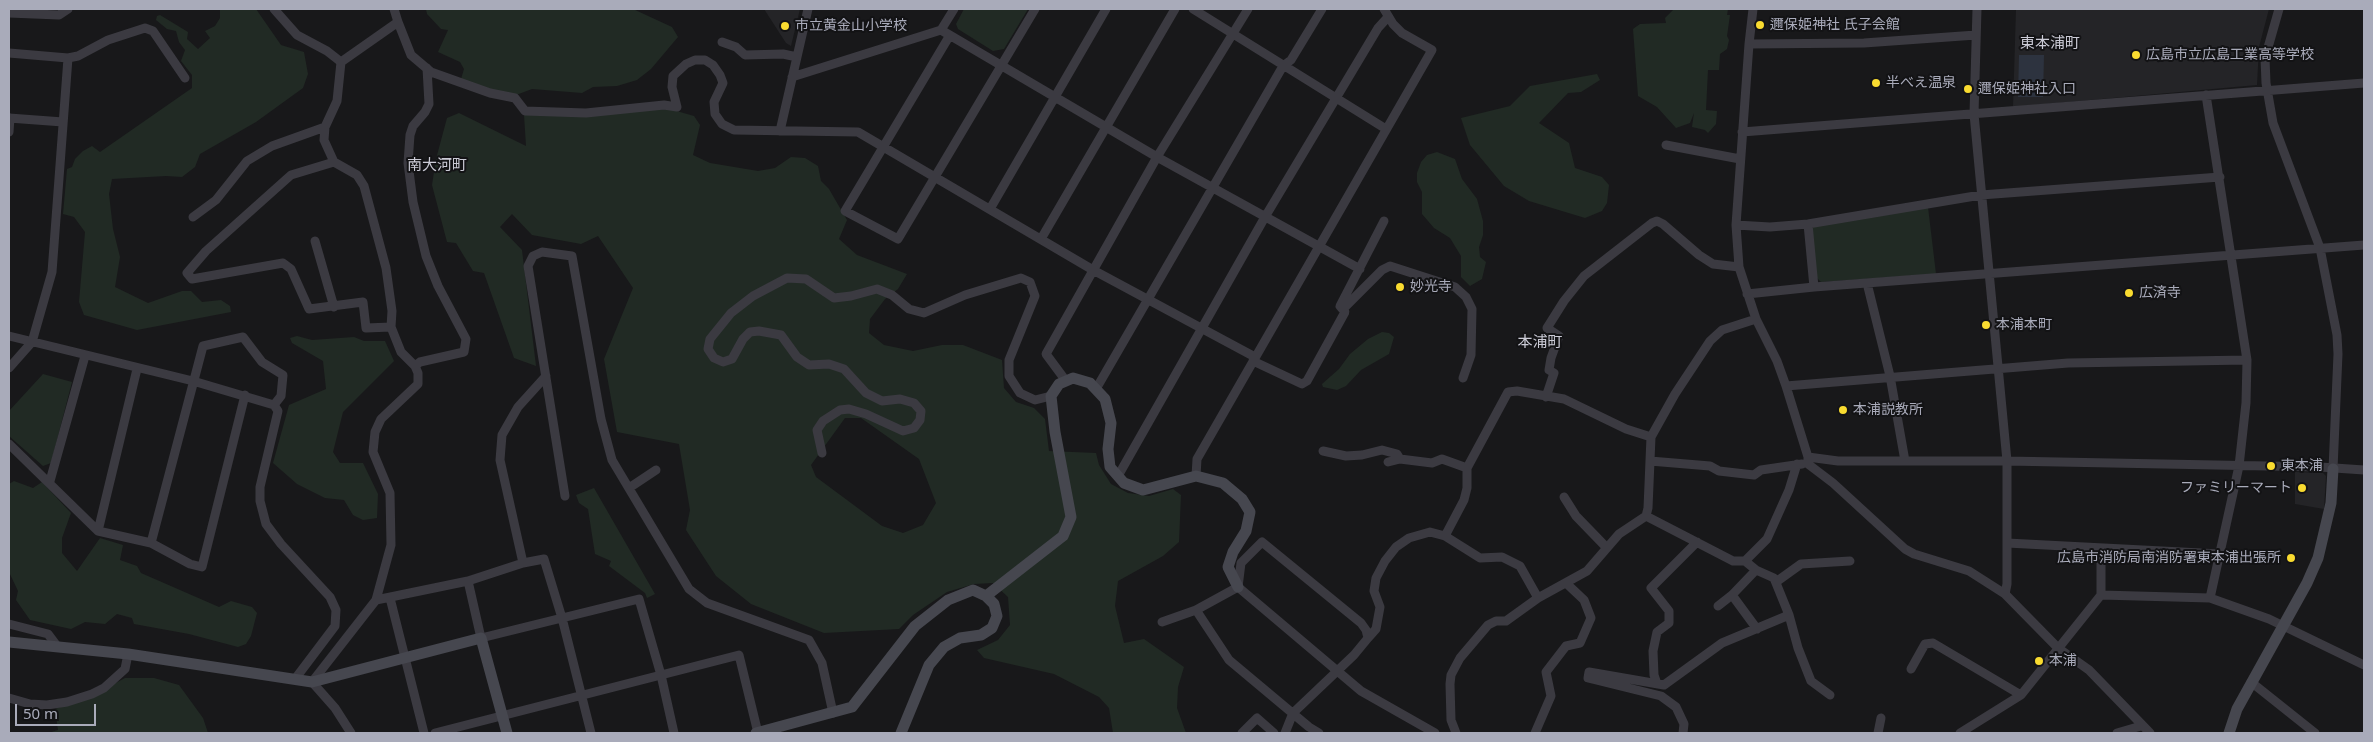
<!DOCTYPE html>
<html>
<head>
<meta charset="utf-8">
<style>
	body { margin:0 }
	#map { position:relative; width:2373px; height:742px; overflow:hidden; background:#18181a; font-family:"Noto Sans",sans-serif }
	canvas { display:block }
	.frame { position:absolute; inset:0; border:10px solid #a9abba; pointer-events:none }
	.scale { position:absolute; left:15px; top:704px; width:81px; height:22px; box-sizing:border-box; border:2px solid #a9abba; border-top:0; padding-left:6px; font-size:15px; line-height:18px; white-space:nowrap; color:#a9abba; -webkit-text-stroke:4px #131315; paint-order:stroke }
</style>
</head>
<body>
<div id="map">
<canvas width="2373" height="742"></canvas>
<div class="frame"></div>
<div class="scale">50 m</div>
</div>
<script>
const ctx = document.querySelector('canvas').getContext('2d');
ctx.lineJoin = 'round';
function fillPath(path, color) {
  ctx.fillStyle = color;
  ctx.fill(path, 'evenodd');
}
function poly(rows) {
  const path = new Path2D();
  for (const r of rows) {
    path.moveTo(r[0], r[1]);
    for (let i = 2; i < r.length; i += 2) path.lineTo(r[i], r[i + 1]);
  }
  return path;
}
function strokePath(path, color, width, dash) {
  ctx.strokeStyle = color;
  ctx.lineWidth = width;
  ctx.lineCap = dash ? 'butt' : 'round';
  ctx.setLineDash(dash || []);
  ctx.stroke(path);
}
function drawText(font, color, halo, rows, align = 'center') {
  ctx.font = font + ' "Noto Sans","Noto Sans JP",sans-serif';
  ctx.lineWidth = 4;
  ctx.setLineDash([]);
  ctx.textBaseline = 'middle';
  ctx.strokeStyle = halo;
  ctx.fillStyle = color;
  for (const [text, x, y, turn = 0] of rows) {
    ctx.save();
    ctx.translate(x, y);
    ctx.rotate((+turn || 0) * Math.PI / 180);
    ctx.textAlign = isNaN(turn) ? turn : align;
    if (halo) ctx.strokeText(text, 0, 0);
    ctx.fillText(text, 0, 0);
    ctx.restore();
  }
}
const built = poly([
	[764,9,800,9,791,46,786,43],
	[2016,9,2269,9,2259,47,2257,85,2013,107],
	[2295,472,2323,473,2326,476,2324,509,2295,504]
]);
const green = poly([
	[220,9,256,9,281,45,304,52,308,74,303,88,256,122,200,154,195,167,182,177,166,176,112,179,109,194,113,229,120,257,115,287,148,303,182,291,191,291,202,302,221,300,230,306,231,312,137,330,84,315,79,302,85,232,74,217,63,214,67,169,72,167,75,159,83,151,92,146,100,152,192,88,192,75,181,61,185,50,179,42,176,31,167,29,156,20,157,16,160,15,188,32,187,39,198,49,210,38,205,31,215,26,220,18],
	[426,9,633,9,672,27,678,37,651,69,637,80,617,86,593,87,582,93,532,89,516,95,491,91,461,79,464,69,460,62,438,52,448,30,441,29,427,14],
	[964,9,1028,9,1004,49,993,51,958,29,956,24],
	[1674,9,1728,9,1727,15,1730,15,1727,36,1729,40,1727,49,1720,54,1719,70,1708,70,1706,110,1717,111,1716,124,1708,133,1705,130,1692,127,1694,113,1690,123,1676,128,1657,107,1638,96,1633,29,1640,24,1666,23,1665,18],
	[1597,74,1600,80,1581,92,1568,93,1539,123,1569,143,1575,168,1602,177,1609,185,1607,203,1602,211,1585,218,1529,201,1504,186,1470,145,1461,118,1510,106,1530,86],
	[666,108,694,116,700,125,693,155,710,163,758,171,775,168,791,157,805,158,818,166,821,181,829,189,847,220,839,239,857,255,907,274,898,289,885,299,870,319,869,333,884,345,913,351,942,345,963,345,1002,360,1004,388,1016,402,1034,408,1045,419,1049,451,1096,453,1099,465,1111,484,1128,493,1149,496,1173,489,1181,495,1179,542,1163,556,1118,581,1115,606,1124,643,1144,639,1184,667,1178,687,1177,708,1186,733,1113,733,1109,708,1099,697,1054,674,984,658,977,650,998,640,1010,625,1008,597,993,583,974,584,947,592,913,615,899,629,824,633,751,604,716,576,686,530,690,510,679,444,617,432,604,359,633,288,598,236,581,244,532,235,512,214,500,227,522,250,536,366,514,358,484,273,473,271,456,243,447,242,432,185,436,159,447,118,459,113,526,146,524,115],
	[845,418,861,418,919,459,936,503,923,525,903,533,882,526,816,477,811,465],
	[1437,152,1455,159,1462,179,1477,199,1483,221,1483,235,1479,247,1480,257,1486,262,1482,279,1470,286,1461,277,1461,256,1450,238,1434,228,1422,214,1422,192,1417,182,1417,173,1421,162,1427,155],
	[1928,207,1936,274,1821,282,1817,278,1812,229,1815,225],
	[1382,332,1389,333,1394,337,1389,354,1361,370,1346,386,1337,390,1323,387,1322,384,1339,369,1350,354,1368,339],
	[297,336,312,340,354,337,364,341,385,341,394,361,343,412,333,452,340,463,363,463,378,494,377,518,363,520,353,515,344,500,325,498,297,484,273,463,289,405,326,389,323,361,292,343,290,338],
	[43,374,72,382,51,463,43,466,9,436,9,411],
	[14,481,33,488,42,482,71,513,62,538,62,553,77,571,100,538,123,545,120,560,137,566,141,573,219,607,231,601,252,607,257,613,251,636,246,644,238,647,189,634,134,624,132,618,117,614,105,624,85,622,71,629,30,620,16,600,18,591,9,572,9,484],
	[594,488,655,594,647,598,645,593,609,566,611,561,595,554,588,509,579,503,576,495],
	[125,678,154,678,179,685,203,718,208,733,48,733,58,730,55,709,93,695]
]);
const water = poly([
	[2019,55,2044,55,2043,97,2018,97]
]);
const street = poly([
	[274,9,297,35,327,51,341,62],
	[1193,9,1386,129],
	[1753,9,1749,44,1736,225,1739,267,1756,319,1777,361,1786,386,1808,457,1808,464,1833,483,1905,549,1914,554,1969,571,2005,594,2058,648,2089,670,2150,733],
	[1977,9,1974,114,2007,461,2007,584,2005,594],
	[2279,9,2265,58,2266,83,2273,123,2320,248,2337,335,2338,354,2333,469],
	[9,13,59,15,68,9],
	[398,22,411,55,431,72,490,93,515,98,525,111,586,113,664,105,677,107,672,87,673,76,686,64,695,60,705,60,713,65,720,75,723,83,714,102,715,114,722,124,734,130,858,132,1093,270,1255,357],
	[941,30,1157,157,1360,269],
	[950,35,845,211,898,239,1035,9],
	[722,42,736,47,745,55,783,54,797,57],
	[1749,44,1864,43,1976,35],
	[9,53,68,58,78,56,108,40,145,28,153,31,185,78],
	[792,77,941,30,954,9],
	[2206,95,2247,360,2246,403,2239,466,2210,598],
	[9,118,63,122],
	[780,131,808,9],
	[9,132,10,118],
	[1742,132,2364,83],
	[1666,145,1740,159],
	[334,162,291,175,206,251,187,273,192,279,283,263,291,269,309,309,363,302,366,328,391,327],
	[990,209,1106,9],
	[193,217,216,200,247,161,272,146,325,127],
	[1808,224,1814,287],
	[1736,225,1770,227,1808,224,1981,195,2220,177],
	[1041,239,1175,9],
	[315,241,334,307],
	[1867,283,1890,376,1905,461],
	[1747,294,1814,287,2364,245],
	[1343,309,1382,270,1390,266,1455,287,1466,297,1472,309,1471,355,1463,378],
	[9,336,193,381,274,405],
	[1253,361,1302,384,1307,381,1345,312,1340,306,1384,221],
	[415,366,420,362,464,352,466,339,438,286,426,256,413,202,408,163,410,135,413,126,425,112,429,104,427,68],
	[9,368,32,342,52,272,68,58],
	[1066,381,1046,354,1157,157,1248,9],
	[1786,386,2068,363,2247,360],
	[1096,389,1283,66,1291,60,1322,9],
	[1546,397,1554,373,1549,370,1551,358,1559,336,1547,328,1564,301,1584,276,1652,223,1657,221,1663,224,1699,255,1713,264,1739,267],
	[9,444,98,531,151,543,190,564,202,567,245,395],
	[1323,451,1346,456,1362,455,1382,450,1397,454,1400,459],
	[822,453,817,430,823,421,840,410,849,409,866,414,903,431,914,428,920,420,921,411,914,403,900,399,882,401,866,393,844,369,829,364,809,365,797,357,781,335,759,331,750,332,743,339,732,359,723,362,714,358,708,349,710,339,731,313,753,296,787,278,806,279,834,298,851,296,877,289,892,295,909,309,924,313,965,295,1021,278,1030,282,1035,296,1009,360,1009,376,1020,393,1035,400,1051,396],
	[1808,457,1838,461,2007,461,2320,467,2364,470],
	[1650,461,1710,466,1719,471,1754,475,1761,470,1802,464],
	[1388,462,1400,459,1432,463,1442,459,1467,468],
	[1118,476,1265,217,1378,28,1388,17],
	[1196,476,1197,459,1432,50,1402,33,1393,24,1384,9],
	[50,481,85,356],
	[629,488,656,470],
	[565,496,528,266,533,256,542,252,572,256,601,419,612,460,689,589,707,603,809,640,822,663,833,713],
	[1564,497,1576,516,1606,547],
	[1646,516,1733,561,1745,561,1767,539,1789,490,1797,464],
	[98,531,137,369],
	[1445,536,1464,500,1467,488,1467,468,1508,392,1517,391,1564,399,1626,429,1651,437],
	[151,543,203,346,243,337,262,362,283,375,281,396,274,405,278,411,260,487,260,501,266,524,281,544,330,597,336,610,335,626,295,679],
	[2007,543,2220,554],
	[2101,548,2101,595],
	[1745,561,1756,570,1774,578,1789,615,1798,648,1811,681,1830,695],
	[523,563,500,460,502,435,518,407,546,376],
	[468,581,481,638,639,599,661,675,674,733],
	[1776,582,1801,564,1850,561],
	[1238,587,1241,563,1262,542,1361,623,1366,630,1368,638,1354,655,1293,713,1285,733],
	[1238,587,1361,691,1435,733],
	[1732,595,1757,629],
	[390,598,424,733],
	[376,600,468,581,523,563,544,559,562,618,591,733],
	[1718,606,1732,595,1756,570],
	[1196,610,1229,660,1309,727,1319,733],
	[1162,622,1196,610,1238,587],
	[9,624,48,634,57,646],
	[1368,638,1376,629,1380,607,1374,591,1376,578,1385,561,1396,547,1409,538,1430,532,1445,536,1480,558,1502,557,1520,566,1538,598],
	[1911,669,1925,644,1933,643,2021,695],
	[2251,682,2315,733],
	[1657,684,1654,675,1653,651,1657,632,1669,623,1669,611,1651,588,1697,542],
	[9,698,30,704,47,705,67,702,92,694,104,688,125,669,128,654],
	[351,733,335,708,312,682,376,600,391,545,390,493,373,452,375,432,381,419,418,384,418,373,415,366,401,352,391,327,392,311,386,268,364,186,357,175,334,162,324,140,325,127,337,101,341,62,398,22,394,9],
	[435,733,739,655,758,733],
	[1242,733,1257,718,1274,733],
	[1456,733,1451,720,1450,684,1451,675,1460,658,1488,625,1496,621,1506,621,1538,598,1587,571,1619,534,1646,516,1648,508,1651,437,1675,394,1710,341,1722,330,1756,319],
	[1535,733,1551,696,1546,672,1566,646,1580,643,1591,618,1584,600,1566,583],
	[1683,733,1684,724,1676,707,1661,696,1588,678,1589,672,1664,685,1722,643,1789,615],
	[1878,733,1881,718],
	[1960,733,2021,695,2101,595,2210,598,2269,619,2364,665],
	[2117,733,2141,726]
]);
const secondary = poly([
	[986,596,1063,536,1071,517,1055,432,1051,396,1059,384,1073,378,1090,383,1105,399,1111,423,1108,449,1110,467,1124,483,1143,490,1196,476,1223,483,1242,499,1250,512,1246,531,1233,552,1228,567,1238,587],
	[9,642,128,654,312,682,481,638,507,733],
	[756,733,852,707,915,626,948,600,973,590,986,596,994,604,997,616,992,628,981,635,960,638,944,647,929,665,901,733],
	[2229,733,2237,709,2307,583,2318,558,2331,503,2333,469]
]);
const markers = [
	[1760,25,5,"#f9db30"],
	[785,26,5,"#f9db30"],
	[2136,55,5,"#f9db30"],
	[1876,83,5,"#f9db30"],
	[1968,89,5,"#f9db30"],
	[1400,287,5,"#f9db30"],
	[2129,293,5,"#f9db30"],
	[1986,325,5,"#f9db30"],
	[1843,410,5,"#f9db30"],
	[2271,466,5,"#f9db30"],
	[2302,488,5,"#f9db30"],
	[2291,558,5,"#f9db30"],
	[2039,661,5,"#f9db30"]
];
const poiNames = [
	["邇保姫神社 氏子会館",1770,25],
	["市立黄金山小学校",795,26],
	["広島市立広島工業高等学校",2146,55],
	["半べえ温泉",1886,83],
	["邇保姫神社入口",1978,89],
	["妙光寺",1410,287],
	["広済寺",2139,293],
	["本浦本町",1996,325],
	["本浦説教所",1853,410],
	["東本浦",2281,466],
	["ファミリーマート",2292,488,"right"],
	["広島市消防局南消防署東本浦出張所",2281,558,"right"],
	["本浦",2049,661]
];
const neighbourhoodNames = [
	["東本浦町",2050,44],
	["南大河町",437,166],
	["本浦町",1540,343]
];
fillPath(built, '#242427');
fillPath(green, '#212a24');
fillPath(water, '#2d333f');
strokePath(street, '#3b3a41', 9);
strokePath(secondary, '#46474f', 11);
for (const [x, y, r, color] of markers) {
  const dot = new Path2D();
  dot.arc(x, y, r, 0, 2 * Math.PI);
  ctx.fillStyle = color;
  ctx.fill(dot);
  strokePath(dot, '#131315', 2);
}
drawText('14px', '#a9abba', '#131315', poiNames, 'left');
drawText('15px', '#cbcbd6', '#131315', neighbourhoodNames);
</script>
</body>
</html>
